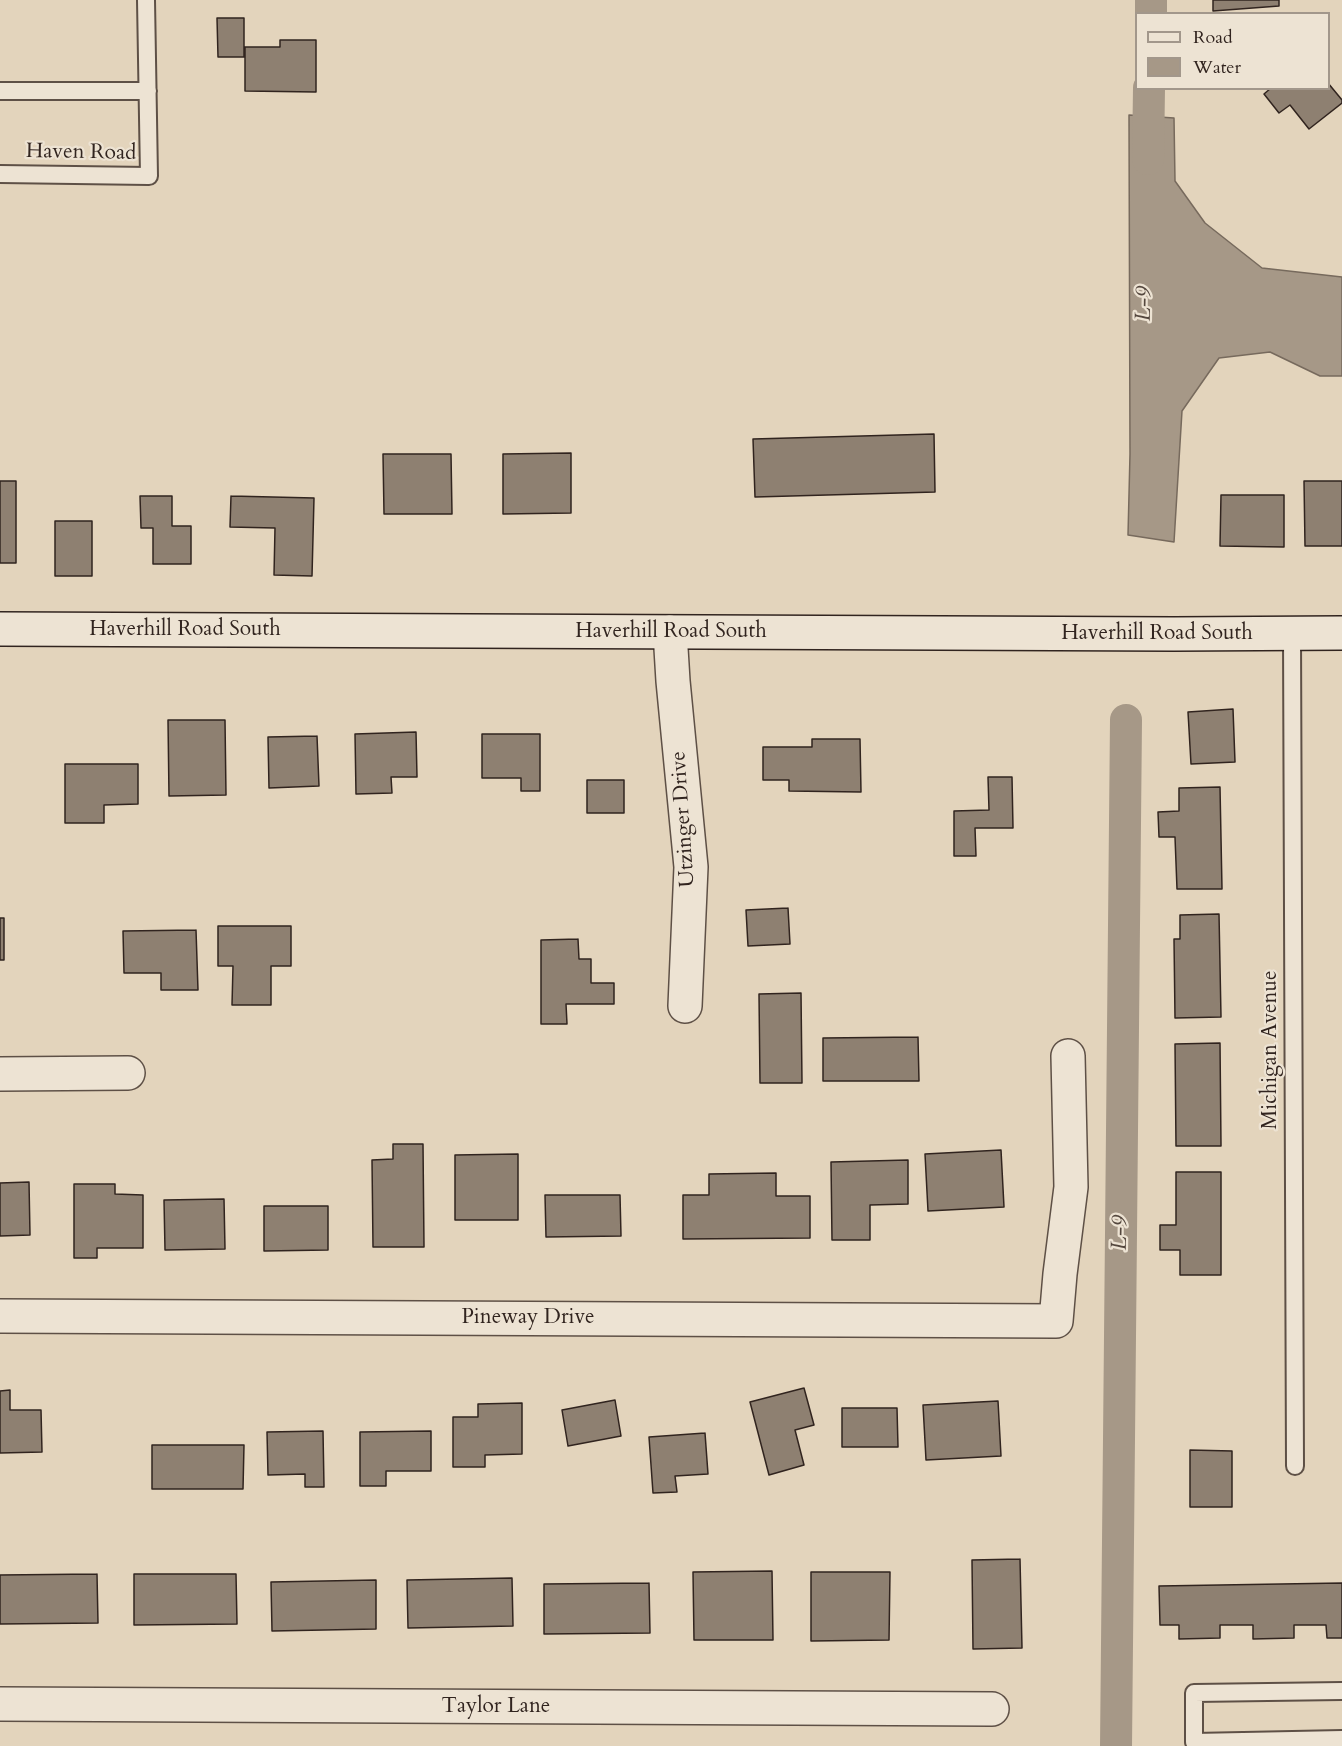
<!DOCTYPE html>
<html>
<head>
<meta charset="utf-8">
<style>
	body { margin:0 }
	#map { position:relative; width:1342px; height:1746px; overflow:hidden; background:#e3d4bc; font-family:Cardo,serif }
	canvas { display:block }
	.legend { position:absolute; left:1135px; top:12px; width:195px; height:78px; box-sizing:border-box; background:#ede3d3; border:2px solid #a2978b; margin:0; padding:8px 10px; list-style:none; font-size:18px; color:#31241f }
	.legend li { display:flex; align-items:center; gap:12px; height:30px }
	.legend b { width:30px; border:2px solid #a2978b }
</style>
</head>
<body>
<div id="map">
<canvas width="1342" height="1746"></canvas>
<ul class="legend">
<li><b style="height:8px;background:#ede3d3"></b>Road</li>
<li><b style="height:16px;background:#a69887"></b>Water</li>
</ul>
</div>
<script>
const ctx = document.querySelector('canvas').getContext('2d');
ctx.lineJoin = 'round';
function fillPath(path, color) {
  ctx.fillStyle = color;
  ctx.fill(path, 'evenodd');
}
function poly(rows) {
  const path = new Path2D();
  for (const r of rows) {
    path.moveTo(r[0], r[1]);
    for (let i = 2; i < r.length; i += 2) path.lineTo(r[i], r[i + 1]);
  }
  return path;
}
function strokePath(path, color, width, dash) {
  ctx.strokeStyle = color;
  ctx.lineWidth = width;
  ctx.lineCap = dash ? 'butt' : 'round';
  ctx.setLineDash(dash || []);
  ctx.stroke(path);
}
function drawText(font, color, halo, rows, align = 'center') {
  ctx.font = font + ' Cardo,serif';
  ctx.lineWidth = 4.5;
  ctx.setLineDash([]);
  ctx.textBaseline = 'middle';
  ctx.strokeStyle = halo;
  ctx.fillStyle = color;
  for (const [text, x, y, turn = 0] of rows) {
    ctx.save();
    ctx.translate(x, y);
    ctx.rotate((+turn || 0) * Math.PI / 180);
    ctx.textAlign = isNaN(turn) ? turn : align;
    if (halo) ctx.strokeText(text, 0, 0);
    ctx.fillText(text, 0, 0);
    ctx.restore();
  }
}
const water = poly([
	[1129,115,1174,118,1175,181,1205,223,1262,268,1342,277,1342,376,1320,376,1270,352,1219,358,1182,411,1174,542,1128,535,1130,454,1129,115]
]);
const canal = poly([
	[1151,14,1151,0],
	[1148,159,1149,88],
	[1116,1746,1126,720]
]);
const building = poly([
	[1213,0,1279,0,1279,6,1213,11,1213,0],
	[217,18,244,18,244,57,218,57,217,18],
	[280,40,316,40,316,92,245,91,245,47,280,47,280,40],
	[1328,83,1342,100,1342,103,1309,129,1290,105,1279,113,1264,94,1271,88,1328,88,1328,83],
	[934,434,935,492,755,497,753,439,934,434],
	[571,453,571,513,503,514,503,454,571,453],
	[383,454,451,454,452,514,384,514,383,454],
	[0,481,16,481,16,563,0,563,0,481],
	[1304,481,1342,481,1342,546,1305,546,1304,481],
	[1221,495,1284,495,1284,547,1220,546,1221,495],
	[140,496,172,496,172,526,191,526,191,564,153,564,153,528,141,528,140,496],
	[231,496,314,498,312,576,274,575,275,528,230,527,231,496],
	[55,521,92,521,92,576,55,576,55,521],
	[1233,709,1235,762,1191,764,1188,712,1233,709],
	[168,720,225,720,226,795,169,796,168,720],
	[416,732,417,777,391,777,392,793,356,794,355,734,416,732],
	[482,734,540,734,540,791,521,791,521,778,482,778,482,734],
	[317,736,319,786,269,788,268,737,317,736],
	[812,739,860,739,861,792,789,791,789,780,763,780,763,747,812,747,812,739],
	[65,764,138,764,138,804,104,805,104,823,65,823,65,764],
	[988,777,1012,777,1013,828,975,828,976,856,954,856,954,811,989,810,988,777],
	[587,780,624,780,624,813,587,813,587,780],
	[1220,787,1222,889,1177,889,1175,837,1159,837,1158,812,1179,811,1179,788,1220,787],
	[788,908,790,944,748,946,746,910,788,908],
	[1219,914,1221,1017,1175,1018,1174,939,1180,939,1180,915,1219,914],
	[0,918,4,918,4,960,0,960,0,918],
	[218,926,291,926,291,966,271,966,271,1005,232,1005,233,966,218,966,218,926],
	[196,930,198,990,161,990,161,973,124,973,123,931,196,930],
	[578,939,579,959,591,959,591,983,614,983,614,1004,566,1004,567,1024,541,1024,541,940,578,939],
	[801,993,802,1083,760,1083,759,994,801,993],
	[918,1037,919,1081,823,1081,823,1038,918,1037],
	[1220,1043,1221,1146,1176,1146,1175,1044,1220,1043],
	[393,1144,423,1144,424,1247,373,1247,372,1160,393,1159,393,1144],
	[1001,1150,1004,1207,928,1211,925,1154,1001,1150],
	[518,1154,518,1220,455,1220,455,1155,518,1154],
	[908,1160,908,1204,870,1205,870,1240,832,1240,831,1162,908,1160],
	[1176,1172,1221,1172,1221,1275,1180,1275,1180,1250,1160,1250,1160,1225,1176,1225,1176,1172],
	[776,1173,776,1196,810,1196,810,1238,683,1239,683,1195,709,1195,709,1174,776,1173],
	[29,1182,30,1235,0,1236,0,1183,29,1182],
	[74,1184,115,1184,115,1194,143,1195,143,1248,97,1248,97,1258,74,1258,74,1184],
	[545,1195,620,1195,621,1236,546,1237,545,1195],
	[224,1199,225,1249,165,1250,164,1200,224,1199],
	[264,1206,328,1206,328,1250,264,1251,264,1206],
	[804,1388,814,1425,795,1430,804,1465,769,1475,750,1402,804,1388],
	[10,1390,10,1410,41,1410,42,1452,0,1453,0,1391,10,1390],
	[615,1400,621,1436,568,1446,562,1410,615,1400],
	[998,1401,1001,1456,926,1460,923,1405,998,1401],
	[522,1403,522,1454,485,1455,485,1467,453,1467,453,1417,478,1417,478,1404,522,1403],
	[842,1408,897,1408,898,1447,842,1447,842,1408],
	[323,1431,324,1487,305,1487,305,1474,268,1475,267,1432,323,1431],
	[431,1431,431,1471,386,1471,386,1486,360,1486,360,1432,431,1431],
	[705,1433,708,1474,675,1476,677,1492,653,1493,649,1437,705,1433],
	[152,1445,244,1445,243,1489,152,1489,152,1445],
	[1190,1450,1232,1451,1232,1507,1190,1507,1190,1450],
	[1020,1559,1022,1648,973,1649,972,1560,1020,1559],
	[772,1571,773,1640,694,1640,693,1572,772,1571],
	[811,1572,890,1572,889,1640,811,1641,811,1572],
	[97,1574,98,1623,0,1624,0,1575,97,1574],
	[134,1574,236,1574,237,1624,134,1625,134,1574],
	[512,1578,513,1626,408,1628,407,1580,512,1578],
	[376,1580,376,1629,272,1631,271,1582,376,1580],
	[649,1583,650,1633,544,1634,544,1584,649,1583],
	[1342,1583,1342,1638,1327,1638,1326,1625,1294,1625,1294,1638,1253,1639,1253,1625,1220,1625,1220,1638,1179,1639,1179,1625,1160,1625,1159,1586,1342,1583]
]);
const lane = poly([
	[0,91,148,91],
	[0,174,149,176,146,0],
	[1292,634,1295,1466],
	[1342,1691,1194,1693,1194,1742,1342,1739]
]);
const street = poly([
	[670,632,673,681,691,867,685,1006],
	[0,1074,128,1073],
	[0,1316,1056,1321,1060,1274,1071,1187,1068,1056],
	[0,1704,992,1709]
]);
const secondary = poly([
	[0,629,1174,634,1342,633]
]);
const streetNames = [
	["Haven Road",81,153,1],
	["Haverhill Road South",185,630],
	["Haverhill Road South",671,632],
	["Haverhill Road South",1157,634],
	["Utzinger Drive",684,819,-94],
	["Michigan Avenue",1271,1050,-90],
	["Pineway Drive",528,1318],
	["Taylor Lane",496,1707]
];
const waterNames = [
	["L-9",1145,304,-89],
	["L-9",1121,1233,-89]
];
fillPath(water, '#a69887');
strokePath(water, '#776a5d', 1.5);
strokePath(canal, '#a69887', 32);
fillPath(building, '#8e8071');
strokePath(building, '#31241f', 1.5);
strokePath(lane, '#5e5046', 20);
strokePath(street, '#5e5046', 36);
strokePath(secondary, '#31241f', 36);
strokePath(lane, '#ede3d3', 16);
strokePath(street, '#ede3d3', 33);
strokePath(secondary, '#ede3d3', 33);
drawText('21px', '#31241f', '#ede3d3', streetNames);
drawText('italic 22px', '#54473e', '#ede3d3', waterNames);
</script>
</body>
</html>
